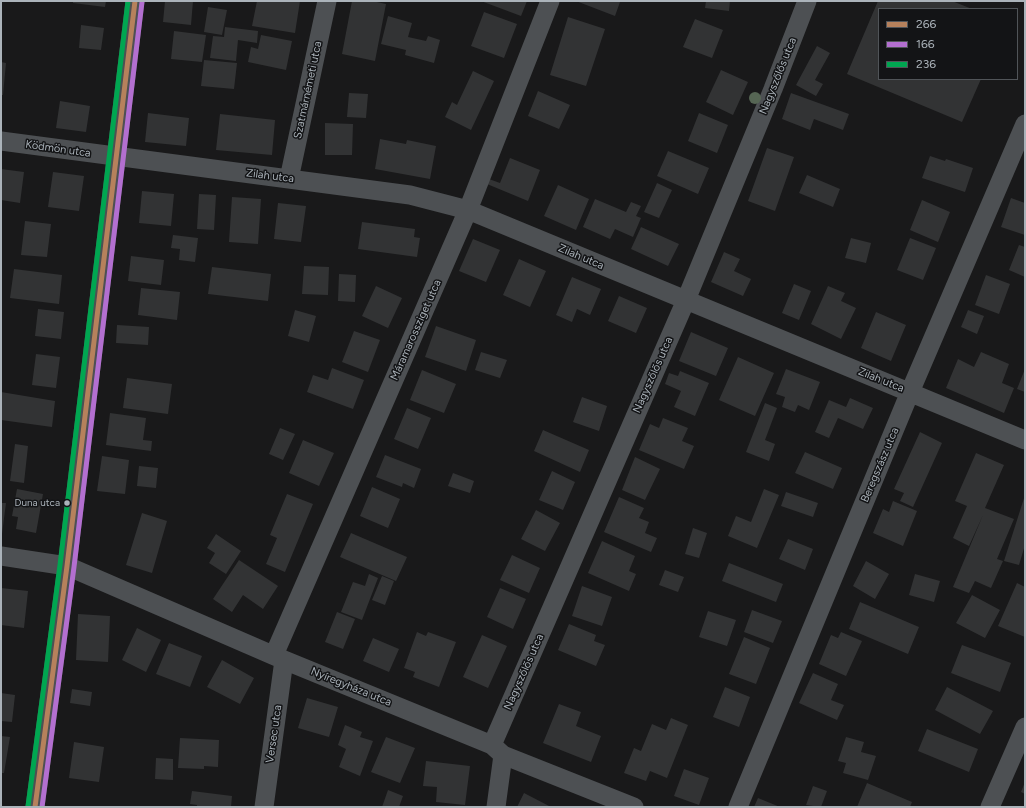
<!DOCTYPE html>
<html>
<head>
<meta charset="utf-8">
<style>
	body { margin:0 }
	#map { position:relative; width:1026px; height:808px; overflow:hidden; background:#19191a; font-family:Figtree,sans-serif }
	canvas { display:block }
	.frame { position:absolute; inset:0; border:2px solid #abb3ba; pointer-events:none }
	.legend { position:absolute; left:878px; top:8px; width:140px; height:72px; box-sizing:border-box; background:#131416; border:1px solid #505458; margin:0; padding:5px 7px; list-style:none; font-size:12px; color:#abb3ba }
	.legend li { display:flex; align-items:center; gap:8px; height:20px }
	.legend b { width:20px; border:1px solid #505458 }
</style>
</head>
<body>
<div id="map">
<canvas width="1026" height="808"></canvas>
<div class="frame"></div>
<ul class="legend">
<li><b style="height:5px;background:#b6815c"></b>266</li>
<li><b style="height:5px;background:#b36fd0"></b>166</li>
<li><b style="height:5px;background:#00a651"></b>236</li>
</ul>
</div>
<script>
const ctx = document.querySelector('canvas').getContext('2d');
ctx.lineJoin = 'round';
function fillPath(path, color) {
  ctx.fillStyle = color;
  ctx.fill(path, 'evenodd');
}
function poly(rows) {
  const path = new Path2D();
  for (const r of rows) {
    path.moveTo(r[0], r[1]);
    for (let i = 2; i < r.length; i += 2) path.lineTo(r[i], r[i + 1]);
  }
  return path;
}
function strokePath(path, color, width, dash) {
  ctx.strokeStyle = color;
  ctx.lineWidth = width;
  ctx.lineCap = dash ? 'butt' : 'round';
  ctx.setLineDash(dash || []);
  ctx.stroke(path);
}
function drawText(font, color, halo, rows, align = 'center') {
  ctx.font = font + ' Figtree,sans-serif';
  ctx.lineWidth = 3;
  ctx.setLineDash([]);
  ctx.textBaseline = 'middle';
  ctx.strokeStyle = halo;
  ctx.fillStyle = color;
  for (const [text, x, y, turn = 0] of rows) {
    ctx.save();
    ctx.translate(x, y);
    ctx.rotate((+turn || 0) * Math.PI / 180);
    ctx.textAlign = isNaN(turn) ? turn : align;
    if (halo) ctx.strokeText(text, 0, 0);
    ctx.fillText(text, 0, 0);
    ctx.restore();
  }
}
const building = poly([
	[73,1,106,1,105,7,73,3],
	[165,1,193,1,191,25,163,22],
	[257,1,300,1,295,33,252,26],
	[352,1,372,1,386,4,375,61,342,54],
	[481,1,527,1,521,16],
	[576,1,616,1,620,2,615,16],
	[706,1,730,1,729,11,705,8],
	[878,1,952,1,972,9,879,9,879,79,981,79,962,122,847,74],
	[208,7,227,10,222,35,204,32],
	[484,12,517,24,504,58,471,46],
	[388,16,412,23,408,37,426,41,428,36,440,40,434,63,405,55,406,50,381,44],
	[568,17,605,29,586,86,550,75],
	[695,19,723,30,712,58,683,47],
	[81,25,104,28,101,50,79,48],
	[225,27,258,31,257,43,238,40,236,61,210,58,213,36,224,37],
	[174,31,206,35,202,62,171,59],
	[261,35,292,41,286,70,248,62,251,47,258,49],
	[817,46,830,53,815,80,823,84,816,96,796,85],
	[204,60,237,63,234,89,201,86],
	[1,62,6,63,3,95,1,95],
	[721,70,748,82,733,115,706,102],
	[473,71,494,81,471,130,445,117,452,102,457,105],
	[538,91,570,105,559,129,528,116],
	[349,93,368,94,366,118,347,117],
	[791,93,849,114,843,130,814,119,810,130,782,119],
	[60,101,90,106,86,132,56,128],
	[148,113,189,118,186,146,145,142],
	[699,113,728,125,717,153,688,141],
	[220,114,275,120,272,155,216,150],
	[325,123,353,124,352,155,325,155],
	[380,139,406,144,407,140,436,146,430,179,375,169],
	[767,148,794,157,775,211,748,201],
	[668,151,709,168,698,194,657,176],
	[930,156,945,161,946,159,973,168,965,192,922,178],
	[510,158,540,170,528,201,487,184,489,179,500,183],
	[1,169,24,172,20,203,1,200],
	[53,172,84,176,79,211,48,207],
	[807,175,840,189,833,207,799,193],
	[657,183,672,190,659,218,644,212],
	[558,185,589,199,576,230,544,216],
	[142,191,174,194,171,226,139,223],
	[199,194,216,195,214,230,197,229],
	[232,197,261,199,258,244,229,242],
	[1011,198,1025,203,1025,235,1001,227],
	[595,199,626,212,631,202,641,206,636,216,641,218,633,237,615,229,610,239,583,227],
	[922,200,950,212,938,242,910,230],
	[278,203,306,206,301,242,274,239],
	[25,221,51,224,47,257,21,255],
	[362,222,415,229,414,237,420,238,417,257,358,249],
	[641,227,679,244,668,266,631,249],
	[173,235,198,238,195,262,179,260,180,249,171,248],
	[851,238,871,243,866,263,845,258],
	[910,238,936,248,923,280,897,270],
	[473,239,500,250,486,282,459,271],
	[1019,245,1025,247,1025,277,1009,270],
	[724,252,740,259,734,271,751,279,743,296,711,282],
	[131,256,164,260,161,285,128,281],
	[519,259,546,271,530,307,503,295],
	[304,266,329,267,328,295,302,294],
	[212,267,271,274,268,301,208,294],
	[14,269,62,275,59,304,10,298],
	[339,274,356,275,355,302,338,301],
	[986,275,1010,284,999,314,975,305],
	[572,277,601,289,590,315,577,309,572,322,556,315],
	[794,284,811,291,799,320,782,313],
	[376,286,402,298,388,328,362,316],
	[828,286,845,293,841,301,856,308,841,339,811,324],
	[141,288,180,292,177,320,138,315],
	[619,296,647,308,636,333,608,321],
	[38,309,64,312,61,339,35,336],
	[295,310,316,316,309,342,288,336],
	[968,310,984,316,977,334,961,327],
	[876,312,906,325,891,361,861,348],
	[117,325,149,327,148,345,116,343],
	[436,326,476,340,466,371,425,357],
	[354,331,380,340,368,372,342,362],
	[691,332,728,348,716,376,679,361],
	[481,352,507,360,500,378,475,370],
	[981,352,1009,364,1002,383,1014,388,1004,413,946,388,958,359,974,367],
	[36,354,60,357,56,388,32,385],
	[738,357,774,373,755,416,719,400],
	[332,368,364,380,353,409,307,392,313,375,328,380],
	[786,369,820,382,809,410,798,405,795,412,782,407,785,397,776,394],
	[1025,369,1025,392,1017,389],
	[422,370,456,384,444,413,410,400],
	[680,371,709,383,695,416,674,407,681,391,665,384,669,373,678,376],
	[127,378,172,384,168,414,123,408],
	[1,392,55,401,52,427,1,420],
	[582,397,607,406,599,431,573,422],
	[850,398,873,408,863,429,838,418,829,438,815,432,829,400,846,407],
	[765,403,777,408,765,440,775,444,769,461,746,452],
	[407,408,431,418,418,449,394,439],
	[110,413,146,418,143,440,152,441,151,451,106,445],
	[663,418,688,428,682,441,694,446,684,469,639,450,650,424,659,428],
	[280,428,295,434,283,460,269,454],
	[543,430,589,450,580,472,534,451],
	[920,432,942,443,913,507,900,501,904,493,894,489],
	[303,440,334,453,319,486,289,473],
	[15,444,28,446,24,483,10,481],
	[805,452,842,468,833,489,795,473],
	[976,453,1004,465,985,508,1014,519,997,559,1003,561,991,588,975,581,969,593,953,587,983,515,969,546,953,538,967,506,955,501],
	[385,455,421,469,414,488,403,483,402,487,376,477],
	[102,456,129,460,125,494,97,491],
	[635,457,660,469,645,500,622,490],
	[139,466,158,468,156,488,137,486],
	[552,471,575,482,563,510,539,500],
	[453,473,474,481,470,493,448,486],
	[372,487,400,499,388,528,360,516],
	[17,489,43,494,36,533,16,529,18,517,12,516],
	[764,489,779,495,757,548,728,536,736,516,751,522],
	[786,492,818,503,813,517,781,506],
	[287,494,313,504,285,572,266,564,277,538,270,535],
	[1025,495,1025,545,1019,565,1004,561],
	[619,497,644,508,639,518,649,522,645,533,657,538,651,552,604,532],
	[893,501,917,511,903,546,873,533,883,509,889,512],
	[1,503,6,503,2,534,1,534],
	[536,510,560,523,545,551,521,539],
	[142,513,167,521,152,573,126,565],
	[693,528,707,533,699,558,685,554],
	[351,533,407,557,396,581,340,557],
	[216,534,241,551,226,574,209,563,215,553,207,548],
	[788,539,813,549,805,570,779,559],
	[602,541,635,556,629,571,636,574,629,591,588,573],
	[512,555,540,568,529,593,500,580],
	[239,560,278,586,263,609,243,595,232,612,213,599],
	[866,561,889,574,875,599,853,586],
	[729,563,783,584,776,602,722,581],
	[665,570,684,577,678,592,659,585],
	[369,574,378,578,362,620,341,612,353,582,365,586],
	[915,574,940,581,934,602,909,595],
	[382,576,394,581,385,605,372,600],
	[1017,583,1025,587,1025,637,998,626],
	[582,586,612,597,602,626,572,616],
	[1,588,28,591,24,628,1,625],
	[500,588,526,599,513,629,487,617],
	[972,595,1000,610,985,638,956,623],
	[860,602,919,627,908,654,849,629],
	[752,610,782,621,773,643,744,632],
	[708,611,736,620,727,646,699,637],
	[337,612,355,619,343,649,325,642],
	[78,614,110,616,108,662,76,660],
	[569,624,596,635,594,641,605,645,596,666,558,650],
	[137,628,161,640,146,672,122,660],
	[417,632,426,636,428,632,456,642,439,687,413,677,415,672,404,668],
	[841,632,862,641,846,676,819,664,831,635,838,638],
	[482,635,507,646,488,688,463,677],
	[744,637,770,648,756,684,729,674],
	[373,638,399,649,389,672,363,661],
	[169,643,202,656,190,687,156,674],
	[962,645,1011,663,1000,692,951,673],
	[222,660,254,678,240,704,207,687],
	[813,673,838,684,831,700,844,705,837,720,799,703],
	[725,687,750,697,739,727,713,717],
	[947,687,993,711,980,734,935,710],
	[72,689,92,692,90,706,70,703],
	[1,693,15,695,12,722,1,721],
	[307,698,338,707,329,737,298,728],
	[559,704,581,712,576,726,601,736,591,762,543,743],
	[671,718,688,725,667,778,650,771,646,781,624,773,634,748,641,751,652,724,666,730],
	[345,725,362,732,360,737,373,741,360,776,339,767,346,749,338,745],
	[927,729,978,749,969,772,918,751],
	[1,736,10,737,4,773,1,773],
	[386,737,415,748,400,783,371,772],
	[846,737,864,742,861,752,876,756,868,780,843,773,846,763,838,761],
	[180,738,219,740,218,767,204,766,204,769,178,768],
	[74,742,104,747,99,782,69,778],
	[156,758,173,759,173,780,155,779],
	[426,761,470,766,465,805,436,802,437,787,423,786],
	[684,769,709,778,699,805,674,796],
	[1025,782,1025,794,1021,792],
	[867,783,912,802,910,807,857,807],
	[813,786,827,791,821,807,806,805],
	[388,790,403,796,399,807,382,807],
	[192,791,232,796,231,807,197,807,197,805,190,804],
	[524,793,551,807,517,807],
	[758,798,780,807,754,807]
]);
const minor = poly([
	[1,141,410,195,468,210,1025,440],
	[289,179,327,1],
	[1,556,67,566,284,660,492,745,503,755,634,807],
	[274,655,468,210,550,1],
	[492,745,686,300,773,89,807,1],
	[35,807,67,566,135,1],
	[264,807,284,660],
	[496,807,503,755],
	[738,807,910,392,1025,124],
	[990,807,1025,727]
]);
const bus1 = poly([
	[35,807,67,566,135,1]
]);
const bus2 = poly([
	[42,807,74,567,142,2]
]);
const bus3 = poly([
	[28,806,60,565,128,1]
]);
const trees = [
	[755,98]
];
const markers = [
	[67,503,3.5,"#abb3ba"]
];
const busNames = [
	["Duna utca",60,503]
];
const streetNames = [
	["Nagyszőlős utca",778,76,-68],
	["Szatmárnémeti utca",308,90,-78],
	["Ködmön utca",58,149,8],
	["Zilah utca",270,176,7],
	["Zilah utca",581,257,23],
	["Máramarossziget utca",416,330,-66],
	["Nagyszőlős utca",653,375,-66],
	["Zilah utca",881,380,22],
	["Beregszász utca",880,465,-67],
	["Nagyszőlős utca",524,672,-66],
	["Nyíregyháza utca",351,687,22],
	["Versec utca",274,734,-82]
];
fillPath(building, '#323334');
strokePath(minor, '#4d5053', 19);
strokePath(bus1, '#b6815c', 5);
strokePath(bus2, '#b36fd0', 5);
strokePath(bus3, '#00a651', 5);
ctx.fillStyle = '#566654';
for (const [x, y] of trees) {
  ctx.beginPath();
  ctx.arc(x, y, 6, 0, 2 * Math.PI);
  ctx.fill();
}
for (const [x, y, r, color] of markers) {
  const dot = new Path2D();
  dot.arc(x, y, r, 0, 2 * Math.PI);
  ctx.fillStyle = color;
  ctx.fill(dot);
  strokePath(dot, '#131416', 1.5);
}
drawText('10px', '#abb3ba', '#131416', busNames, 'right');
drawText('11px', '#abb3ba', '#131416', streetNames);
</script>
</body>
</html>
